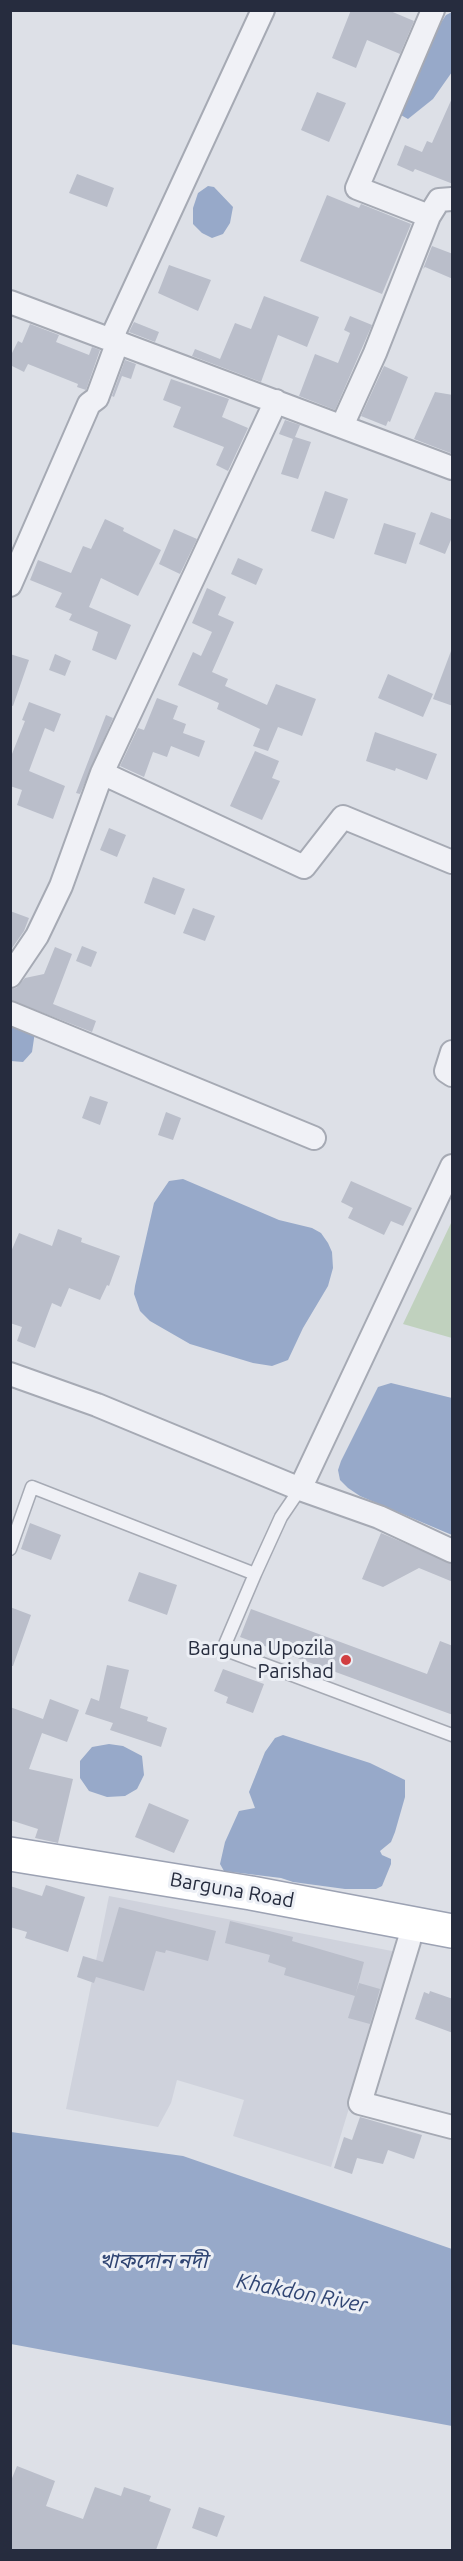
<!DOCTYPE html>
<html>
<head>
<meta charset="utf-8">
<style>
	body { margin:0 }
	#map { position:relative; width:463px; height:2561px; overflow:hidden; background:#dde0e7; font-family:Ubuntu,sans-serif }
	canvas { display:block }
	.frame { position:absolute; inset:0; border:12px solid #262c3e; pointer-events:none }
</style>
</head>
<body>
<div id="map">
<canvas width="463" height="2561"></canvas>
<div class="frame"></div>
</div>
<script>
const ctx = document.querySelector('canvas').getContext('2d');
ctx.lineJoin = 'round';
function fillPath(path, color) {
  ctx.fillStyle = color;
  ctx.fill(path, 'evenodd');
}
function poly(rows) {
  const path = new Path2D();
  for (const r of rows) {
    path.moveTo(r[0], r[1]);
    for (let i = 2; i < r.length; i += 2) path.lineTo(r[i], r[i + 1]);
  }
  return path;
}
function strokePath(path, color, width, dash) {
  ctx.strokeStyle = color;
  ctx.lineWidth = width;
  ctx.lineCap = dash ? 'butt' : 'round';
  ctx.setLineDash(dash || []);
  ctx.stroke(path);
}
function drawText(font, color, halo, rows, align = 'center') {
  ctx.font = font + ' Ubuntu,"Noto Sans Bengali",sans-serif';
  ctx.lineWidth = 6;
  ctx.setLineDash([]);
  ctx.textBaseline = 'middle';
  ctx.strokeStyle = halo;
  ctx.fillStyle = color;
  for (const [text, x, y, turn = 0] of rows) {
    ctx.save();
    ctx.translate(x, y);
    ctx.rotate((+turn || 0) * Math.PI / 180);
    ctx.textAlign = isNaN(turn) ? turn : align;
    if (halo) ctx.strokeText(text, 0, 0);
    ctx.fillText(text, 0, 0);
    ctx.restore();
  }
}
const built = poly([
	[109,1896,397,1952,331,2167,233,2136,244,2100,177,2080,171,2103,158,2127,66,2109]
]);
const green = poly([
	[452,1221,452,1338,403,1324]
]);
const water = poly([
	[452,12,452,72,433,99,408,119,399,114,438,27,446,15],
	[208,186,214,187,233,207,230,223,223,234,212,238,202,233,193,224,193,208,198,193],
	[10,1013,36,1025,32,1052,23,1062,11,1061],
	[183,1179,279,1220,312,1228,321,1233,328,1243,332,1252,333,1268,328,1286,303,1328,288,1360,272,1366,253,1363,190,1344,150,1321,140,1311,134,1294,135,1286,154,1203,169,1181],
	[391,1383,452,1398,452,1535,360,1496,348,1488,340,1480,338,1470,341,1461,378,1387],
	[283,1735,370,1763,405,1780,405,1797,395,1832,391,1842,380,1851,382,1855,391,1859,391,1864,382,1886,376,1889,345,1889,293,1882,281,1878,224,1871,220,1864,225,1842,239,1811,255,1808,249,1792,265,1752,275,1738],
	[109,1744,123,1746,142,1756,144,1775,137,1789,125,1796,107,1797,89,1791,80,1778,80,1761,92,1747],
	[11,2132,183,2156,452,2249,452,2426,11,2344]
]);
const building = poly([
	[351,10,388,10,414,21,400,54,367,40,356,68,332,58],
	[317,92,346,103,329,142,301,130],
	[453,96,453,184,415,169,413,172,397,165,405,145,422,152,427,141,432,143],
	[77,174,114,188,107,207,69,193],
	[327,195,359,208,361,204,411,224,382,294,300,261],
	[432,246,453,254,453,279,425,267,423,269],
	[169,265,211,280,198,311,158,293],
	[264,296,319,317,307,347,278,335,261,382,192,356,195,349,220,359,235,323,251,329],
	[350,316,372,325,335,410,299,396,315,354,338,363,350,333,344,330],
	[134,322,159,332,155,342,129,332],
	[30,324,59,335,56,342,89,355,92,347,100,350,86,390,77,387,78,384,28,364,24,372,10,365,10,357,18,341,22,343],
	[125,360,136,364,131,379,122,376,114,397,112,396],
	[384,366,408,377,390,422,388,421,386,426,361,416],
	[171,379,229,399,222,417,248,428,228,471,216,465,224,447,173,427,181,407,163,400],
	[435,392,453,395,453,454,414,439],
	[285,420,300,425,295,437,311,442,298,479,281,474,293,439,279,434],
	[325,491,348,499,334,539,311,531],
	[431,512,453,520,453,535,445,554,419,544],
	[105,519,124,528,123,531,161,550,138,596,101,578,89,607,131,625,116,660,92,650,98,632,69,620,72,614,55,607,62,593,30,580,38,560,71,573,83,546,91,549],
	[384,523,416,533,406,564,374,554],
	[174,529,197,539,180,574,159,564],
	[238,558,263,569,256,585,231,574],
	[207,588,226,597,218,615,234,622,212,672,228,679,225,686,267,705,276,684,316,699,302,736,278,727,268,751,253,746,260,729,217,709,219,703,178,685,193,652,201,656,212,632,192,623],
	[451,651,453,651,453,706,433,699],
	[10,654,29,660,13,706,10,705],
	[55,654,71,661,65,676,49,670],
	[388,674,433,694,423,717,378,698],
	[157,698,178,706,173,719,186,724,183,733,205,741,199,757,171,746,167,757,153,752,144,777,120,766,138,728,144,730],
	[29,702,61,714,54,732,45,728,29,771,65,786,53,819,17,805,22,790,10,786,10,759,25,721,22,720],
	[106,715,113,718,80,794,76,793],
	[375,732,437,754,427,780,396,768,395,771,366,761],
	[255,751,279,761,272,778,280,781,262,820,230,806],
	[109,828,126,835,117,857,100,850],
	[153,877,185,889,175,915,144,903],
	[193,908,215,916,205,941,183,933],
	[10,911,29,918,24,931,10,951],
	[82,946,97,952,91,967,76,961],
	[55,947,72,954,53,1004,96,1021,92,1032,10,1000,10,989,16,988,25,978,44,974],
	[90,1096,108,1102,100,1125,82,1118],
	[166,1112,181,1118,173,1140,158,1135],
	[351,1181,412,1208,403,1226,391,1221,384,1235,348,1218,353,1208,341,1202],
	[58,1229,82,1238,81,1242,120,1256,109,1286,107,1285,100,1300,69,1288,61,1307,52,1303,35,1348,17,1341,22,1327,10,1323,10,1254,19,1233,52,1246],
	[30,1523,61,1535,51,1560,21,1549],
	[381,1533,453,1564,453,1582,419,1568,383,1587,362,1579],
	[139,1572,177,1585,167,1615,128,1601],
	[10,1607,31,1615,13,1666,10,1666],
	[251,1609,427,1674,440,1641,453,1646,453,1715,240,1637],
	[107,1665,129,1670,120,1708,148,1717,147,1721,167,1728,161,1747,110,1730,113,1723,85,1714,91,1698,99,1701],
	[223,1669,264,1684,253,1713,226,1703,228,1697,214,1691],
	[50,1699,79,1710,67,1742,42,1733,29,1769,73,1779,58,1843,35,1838,38,1829,10,1820,10,1707,43,1719],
	[149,1803,189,1820,174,1853,135,1837],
	[46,1885,85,1897,68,1952,25,1938,27,1932,10,1927,10,1886,42,1896],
	[119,1907,216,1931,208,1961,166,1950,165,1953,156,1951,144,1991,96,1977,94,1983,77,1977,83,1956,103,1962],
	[230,1921,293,1937,292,1941,364,1962,355,1996,284,1975,286,1968,268,1962,270,1955,225,1943],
	[359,1983,380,1989,370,2024,348,2018],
	[430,1991,453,1999,453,2033,415,2019,424,1992,429,1994],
	[360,2117,422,2135,414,2159,388,2150,383,2164,357,2158,352,2174,334,2168,344,2137,352,2140],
	[17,2466,55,2481,46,2506,83,2519,95,2487,121,2496,124,2487,151,2496,149,2501,171,2509,156,2550,10,2550,10,2483],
	[199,2507,225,2516,217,2537,192,2528]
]);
const lane = poly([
	[10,1549,32,1487,255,1574,223,1649,452,1735],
	[255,1574,281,1517,300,1489]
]);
const street = poly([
	[429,216,357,188,433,10],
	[10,302,452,468],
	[111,339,263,10],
	[342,426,375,353,429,216,439,200,452,199],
	[10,585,89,404,97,398,118,341],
	[102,773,304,867,343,817,452,862],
	[10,976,37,936,61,886,102,773,276,401],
	[10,1013,314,1138],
	[452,1052,446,1071,452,1075],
	[10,1374,97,1405,300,1489,379,1517,452,1551],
	[300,1489,452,1166],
	[409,1941,360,2103,452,2127]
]);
const primary = poly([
	[10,1854,251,1893,452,1931]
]);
const markers = [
	[346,1660,6,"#d13e41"]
];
const poiNames = [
	["Barguna Upozila",334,1648],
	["Parishad",334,1671]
];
const streetNames = [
	["Barguna Road",232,1890,10]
];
const waterNames = [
	["খাকদোন নদী",153,2261],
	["Khakdon River",302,2293,11]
];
fillPath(built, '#cfd2dc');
fillPath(green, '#c0d1be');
fillPath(water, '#97a9c9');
fillPath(building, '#babeca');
strokePath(lane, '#a6aab4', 15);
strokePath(street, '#a6aab4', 26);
strokePath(primary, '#9ca2b3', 36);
strokePath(lane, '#f0f1f6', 12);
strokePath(street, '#f0f1f6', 22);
strokePath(primary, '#fff', 33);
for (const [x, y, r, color] of markers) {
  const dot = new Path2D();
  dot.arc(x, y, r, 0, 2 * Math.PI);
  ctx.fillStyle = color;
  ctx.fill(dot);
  strokePath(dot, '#eceff5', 2);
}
drawText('20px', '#262c3e', '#eceff5', poiNames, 'right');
drawText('20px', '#262c3e', '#eceff5', streetNames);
drawText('italic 21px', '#304573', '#eceff5', waterNames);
</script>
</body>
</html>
